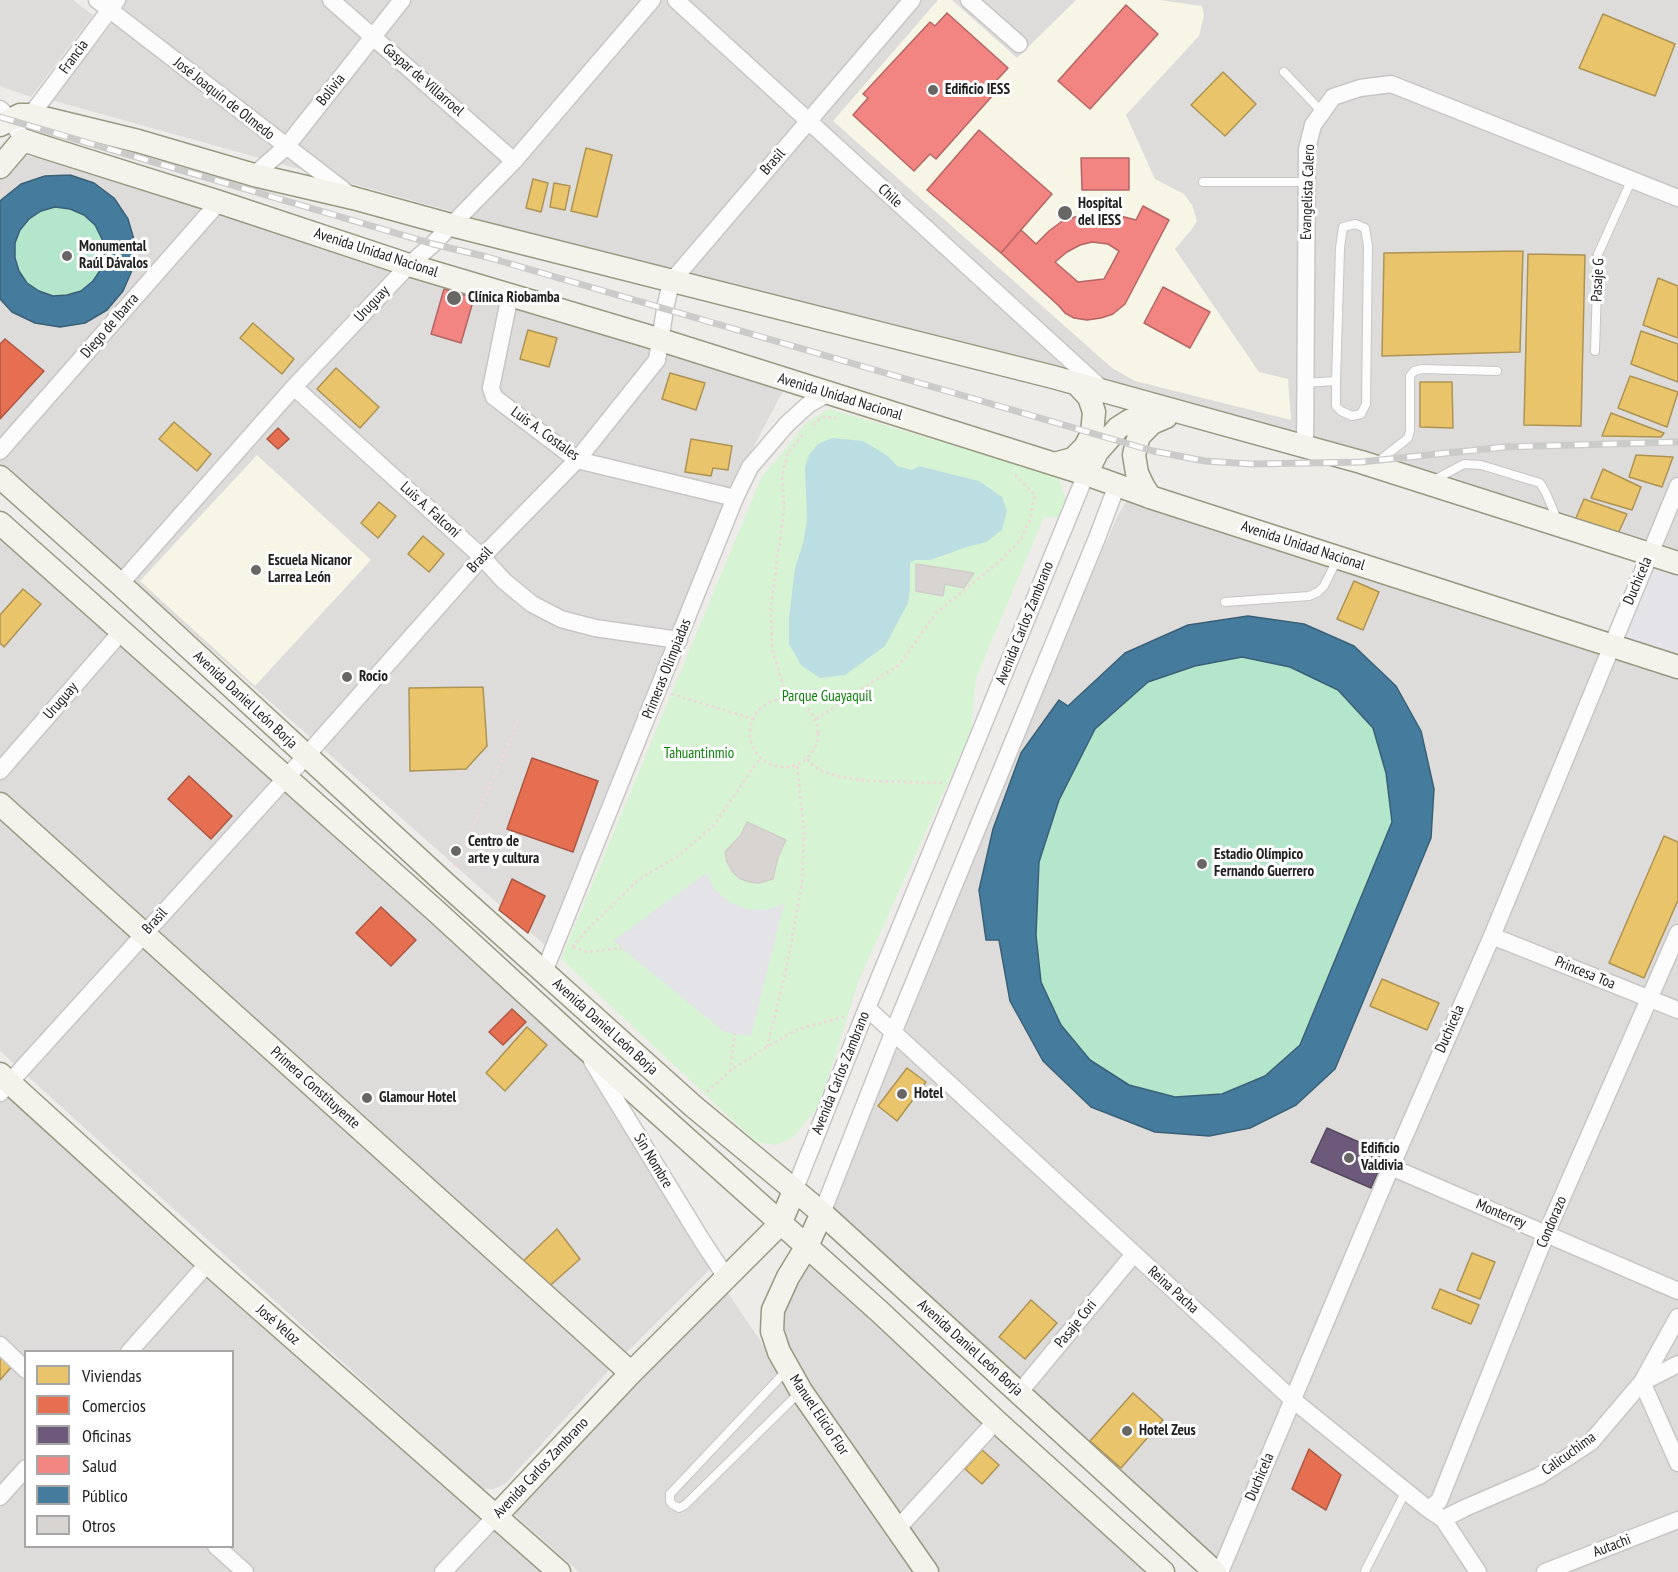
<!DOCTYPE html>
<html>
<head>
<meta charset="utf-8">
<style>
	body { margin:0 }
	#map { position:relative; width:1678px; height:1572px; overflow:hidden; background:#eeece9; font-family:"PT Sans Narrow",sans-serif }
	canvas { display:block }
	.legend { position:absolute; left:24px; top:1350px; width:210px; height:198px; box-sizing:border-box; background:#fff; border:2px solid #a6a6a6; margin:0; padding:8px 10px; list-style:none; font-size:18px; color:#202020 }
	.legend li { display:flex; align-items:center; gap:12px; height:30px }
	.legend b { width:30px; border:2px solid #a6a6a6 }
</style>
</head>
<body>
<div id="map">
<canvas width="1678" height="1572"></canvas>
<ul class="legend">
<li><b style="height:16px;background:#e9c46a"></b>Viviendas</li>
<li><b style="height:16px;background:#e76f51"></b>Comercios</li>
<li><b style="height:16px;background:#6d597a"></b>Oficinas</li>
<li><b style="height:16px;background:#f28482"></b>Salud</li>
<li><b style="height:16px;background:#457b9d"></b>Público</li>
<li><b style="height:16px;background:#d7d4d1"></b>Otros</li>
</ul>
</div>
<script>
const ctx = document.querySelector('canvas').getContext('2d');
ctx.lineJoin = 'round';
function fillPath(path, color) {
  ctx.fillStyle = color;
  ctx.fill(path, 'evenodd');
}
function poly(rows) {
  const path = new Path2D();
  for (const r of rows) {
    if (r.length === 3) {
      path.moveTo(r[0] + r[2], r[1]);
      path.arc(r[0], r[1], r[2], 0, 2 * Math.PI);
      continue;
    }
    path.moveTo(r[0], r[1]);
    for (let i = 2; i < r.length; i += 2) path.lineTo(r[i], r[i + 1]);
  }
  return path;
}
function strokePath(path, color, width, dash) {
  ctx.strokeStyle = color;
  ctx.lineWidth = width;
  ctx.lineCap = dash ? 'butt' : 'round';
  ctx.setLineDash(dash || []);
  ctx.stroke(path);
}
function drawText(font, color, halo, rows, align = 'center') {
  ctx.font = font + ' "PT Sans Narrow",sans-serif';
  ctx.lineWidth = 6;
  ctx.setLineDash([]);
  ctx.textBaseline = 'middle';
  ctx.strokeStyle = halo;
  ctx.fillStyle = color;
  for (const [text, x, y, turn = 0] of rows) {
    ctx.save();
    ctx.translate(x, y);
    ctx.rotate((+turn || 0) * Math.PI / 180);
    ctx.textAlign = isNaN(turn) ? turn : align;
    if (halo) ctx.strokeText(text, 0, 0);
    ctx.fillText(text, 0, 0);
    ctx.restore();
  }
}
const residential = poly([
	[0,0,73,0,93,15,31,97,0,86],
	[102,0,1678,0,1678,552,51,100,119,15],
	[20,154,37,158,781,388,782,393,737,478,548,948,135,582,0,466,0,175],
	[1140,499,1678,679,1678,1572,1221,1572,835,1210,833,1198,901,1038,1048,674,1119,513,1127,501],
	[0,528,578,1048,709,1262,710,1269,611,1368,506,1483,494,1489,482,1489,0,1051],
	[0,1084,542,1572,0,1572],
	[26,1352,232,1352,232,1546,26,1546],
	[812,1263,1156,1572,937,1572,802,1376,785,1344,781,1313,804,1266],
	[725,1289,766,1349,915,1572,579,1572,516,1516,513,1507]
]);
const education = poly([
	[938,0,952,0,1017,58,1076,0,1159,0,1202,6,1204,15,1199,36,1126,115,1155,179,1184,194,1192,205,1197,221,1192,229,1175,249,1259,372,1288,379,1291,420,1135,381,1112,368,833,121],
	[257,455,371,560,255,686,140,581]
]);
const park = poly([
	[829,409,1058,476,1066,501,1060,517,1044,517,976,678,971,731,859,980,819,1106,791,1139,775,1145,756,1142,561,959,762,476,779,457,806,423]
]);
const pitch = poly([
	[70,175,114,198,128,219,135,243,133,268,123,291,107,310,85,323,60,327,35,323,12,312,0,201,21,184,45,176],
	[1248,616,1304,624,1354,646,1396,686,1421,731,1434,789,1431,838,1335,1069,1296,1105,1250,1128,1209,1136,1155,1132,1091,1107,1043,1061,1010,1001,999,940,986,940,979,890,993,829,1021,753,1059,700,1068,706]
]);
const plaza = poly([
	[1654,566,1678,574,1678,655,1624,637],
	[706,873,715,890,729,902,747,909,766,910,784,904,751,1036,724,1032,613,941]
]);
const water = poly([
	[832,438,863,441,888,456,897,466,912,470,919,466,979,481,1002,497,1007,511,1002,530,986,542,967,547,930,560,915,560,910,563,910,591,908,603,885,646,845,675,820,678,801,665,789,644,789,618,795,568,803,543,807,521,805,467,809,455,818,444]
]);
const homes = poly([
	[1603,14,1675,44,1655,96,1579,68,1603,14],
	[1223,72,1256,104,1225,136,1191,105,1223,72],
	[586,148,612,155,597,217,571,211,586,148],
	[533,179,548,183,541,212,526,208,533,179],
	[554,183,570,186,565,210,550,207,554,183],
	[1523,251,1520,352,1382,356,1384,253,1523,251],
	[1528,254,1585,255,1581,426,1524,425,1528,254],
	[1658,278,1678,286,1678,338,1643,325,1658,278],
	[253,323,294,359,282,374,240,338,253,323],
	[528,330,557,338,549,367,520,359,528,330],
	[1641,331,1678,344,1678,382,1631,364,1641,331],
	[336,368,379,407,360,428,317,389,336,368],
	[670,373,705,383,696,410,662,399,670,373],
	[1630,376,1678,392,1667,427,1618,408,1630,376],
	[1420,382,1452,382,1453,428,1420,427,1420,382],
	[1611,413,1664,433,1661,437,1602,436,1611,413],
	[174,422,211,454,197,471,159,439,174,422],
	[691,439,732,446,728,470,713,468,711,476,685,472,691,439],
	[1636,455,1673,457,1662,487,1629,477,1636,455],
	[1603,469,1641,487,1632,510,1591,498,1603,469],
	[1584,499,1627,514,1616,538,1573,525,1584,499],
	[379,502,396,516,378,538,361,523,379,502],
	[423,536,444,554,429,572,408,554,423,536],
	[1354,581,1379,592,1363,630,1337,619,1354,581],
	[23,589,41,604,4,647,0,643,0,615,23,589],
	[483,687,487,746,466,769,410,771,409,688,483,687],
	[1664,836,1678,842,1678,900,1644,978,1609,963,1664,836],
	[1382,979,1439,1003,1427,1030,1370,1006,1382,979],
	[527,1027,547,1045,505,1091,486,1073,527,1027],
	[907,1068,926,1082,897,1121,878,1106,907,1068],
	[557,1229,580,1259,545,1290,519,1265,557,1229],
	[1472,1253,1495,1262,1480,1299,1457,1290,1472,1253],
	[1440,1289,1479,1305,1471,1324,1432,1308,1440,1289],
	[1031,1300,1057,1323,1025,1359,999,1337,1031,1300],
	[0,1348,14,1364,0,1380,0,1348],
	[1133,1393,1163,1420,1121,1468,1090,1441,1133,1393],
	[982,1450,999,1465,982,1484,965,1469,982,1450]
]);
const shops = poly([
	[5,339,44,371,0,419,0,344,5,339],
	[278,428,289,439,278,449,267,439,278,428],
	[532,758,598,781,573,852,507,829,532,758],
	[189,776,232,816,211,839,168,799,189,776],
	[512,879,545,896,528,933,499,910,512,879],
	[381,907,416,940,391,966,356,933,381,907],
	[512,1009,526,1022,503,1045,489,1032,512,1009],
	[1309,1449,1341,1475,1326,1510,1292,1489,1309,1449]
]);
const offices = poly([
	[1327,1128,1386,1154,1371,1188,1311,1162,1327,1128]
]);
const health = poly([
	[1126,5,1158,34,1090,109,1058,81,1126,5],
	[947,13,1008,68,996,81,1002,85,936,159,930,154,914,171,853,115,868,98,863,94,930,22,935,26,947,13],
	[979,130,1052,194,1001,253,927,190,979,130],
	[1081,158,1129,158,1129,190,1082,190,1081,158],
	[1143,206,1169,220,1125,304,1113,314,1101,318,1087,320,1074,318,1065,313,1059,306,1001,253,1021,230,1036,244,1049,231,1061,222,1075,217,1094,214,1109,213,1136,220,1143,206],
	[1092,242,1108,244,1119,251,1104,279,1078,282,1055,262,1067,252,1080,245,1092,242],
	[1163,287,1210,312,1190,348,1144,323,1163,287],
	[444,289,474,298,461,343,431,334,444,289]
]);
const public = poly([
	[70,175,94,183,114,198,128,219,135,243,133,268,123,291,107,310,85,323,60,327,35,323,12,312,0,299,0,201,21,184,45,176,70,175],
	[55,207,70,209,84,215,95,225,102,239,104,254,101,269,93,281,81,291,67,295,53,296,39,291,27,283,19,271,15,258,15,243,20,230,29,219,41,211,55,207],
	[1248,616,1304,624,1354,646,1396,686,1421,731,1434,789,1431,838,1335,1069,1296,1105,1250,1128,1209,1136,1155,1132,1091,1107,1043,1061,1010,1001,999,940,986,940,979,890,993,829,1021,753,1059,700,1068,706,1125,653,1188,625,1248,616],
	[1242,657,1290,667,1338,690,1373,728,1386,773,1392,822,1300,1045,1265,1076,1222,1094,1175,1097,1129,1085,1090,1060,1061,1025,1041,982,1036,935,1039,862,1059,800,1095,729,1148,682,1195,666,1242,657]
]);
const building = poly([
	[916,564,974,573,964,588,945,584,943,596,916,591,916,564],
	[747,822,786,840,778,857,773,879,759,883,749,882,739,878,732,871,727,862,725,852,741,835,747,822]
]);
const path = poly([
	[0,194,7,186],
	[813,425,823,417,840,418],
	[671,694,753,719],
	[784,733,34],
	[787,699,772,648,771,606,784,509,782,476,787,455,804,433],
	[816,719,900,664,936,613,1000,561,1020,541,1030,520,1035,495,1012,472],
	[807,759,819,770,840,777,870,781,944,783],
	[455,867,519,719],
	[572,947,586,931,639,879,677,857,714,825,760,758],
	[573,947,587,952,622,948],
	[767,1047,786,970,802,884,804,833,797,765],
	[730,1071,735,1033],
	[707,1092,730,1071,767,1047,798,1029,847,1016]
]);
const lane = poly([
	[1284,72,1322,112],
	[1203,182,1306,182],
	[1595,351,1598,254,1632,179],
	[1305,383,1336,381,1336,406,1341,411,1352,416,1361,414,1366,404,1368,246,1365,228,1355,224,1343,227,1340,248,1336,381],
	[1375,464,1408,438,1410,431,1410,376,1414,371,1422,369,1497,371],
	[1434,480,1464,464,1481,465,1540,483,1546,493,1558,522],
	[1225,602,1309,596,1318,592,1324,586,1338,558],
	[787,1370,670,1494,670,1501,672,1504,679,1508,685,1505,801,1391],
	[1365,1571,1406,1491]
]);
const street = poly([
	[97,0,350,195],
	[331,0,514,161],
	[676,0,1102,389],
	[969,0,1019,44],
	[0,109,11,120,23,140],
	[31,115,117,0],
	[254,175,286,147,402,0],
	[510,295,491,388,494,397,577,460,735,498],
	[294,387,482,557,504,581,532,604,561,619,595,628,679,640],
	[1305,447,1307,149,1313,125,1333,97,1360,88,1391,84,1678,198],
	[0,451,219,202],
	[120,584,294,387,409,265,433,244,514,161,652,0],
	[0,771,122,631],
	[1492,936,1678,1010],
	[544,972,735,498,750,467,787,424,809,404,829,393],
	[867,1008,1293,1400,1428,1509,1443,1519,1478,1572],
	[592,1061,701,1239,726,1277],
	[0,1093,306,756,482,557,577,460,657,360,665,309,671,282,912,0],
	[1391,1167,1678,1291],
	[794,1191,865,1013,1086,474],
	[822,1213,893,1033,1097,538,1117,485],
	[0,1345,26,1370],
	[129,1352,208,1263],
	[1642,1382,1678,1463],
	[1643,1382,1678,1364],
	[1019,1393,1134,1254],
	[0,1497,26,1468],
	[1428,1509,1439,1501,1546,1234,1678,933],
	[1443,1519,1465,1508,1539,1476,1591,1442,1642,1382,1678,1317],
	[898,1528,996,1421],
	[216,1546,245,1572],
	[443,1572,496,1516],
	[1220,1572,1391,1167,1492,936,1678,486],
	[1545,1572,1678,1520]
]);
const secondary = poly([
	[0,125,20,115,31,115,138,141,254,175,353,198,451,225,1053,377,1361,462,1678,563],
	[0,167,23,140,41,146,219,202,409,265,661,340,1086,474,1150,497,1678,667],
	[1054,464,1073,459,1085,447,1092,434,1094,412,1089,397,1077,384],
	[1086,474,1097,452,1118,428,1129,421,1147,414,1169,413],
	[0,477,120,584,447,885,693,1106,822,1213,1215,1572],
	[1150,497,1143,486,1137,473,1134,455,1136,446,1139,436,1152,423,1166,417],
	[0,523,437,912,582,1045,880,1312,996,1421,1163,1572],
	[0,804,631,1373],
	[0,1074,208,1263,559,1572],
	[822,1213,807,1246,788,1277,773,1310,772,1331,779,1352,801,1391,927,1572],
	[496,1516,631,1373,780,1224,794,1191]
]);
const rail = poly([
	[0,117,433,244,487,257,1153,451,1205,461,1252,464,1361,462,1505,447,1678,442]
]);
const markers = [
	[933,90,6,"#686766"],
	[1065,213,8,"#686766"],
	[67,256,6,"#686766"],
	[454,298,8,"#686766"],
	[256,570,6,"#686766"],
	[347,677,6,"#686766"],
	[456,851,6,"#686766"],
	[1202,864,6,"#686766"],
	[902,1094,6,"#686766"],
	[367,1098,6,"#686766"],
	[1349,1158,6,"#686766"],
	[1127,1431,6,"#686766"]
];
const streetNames = [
	["Francia",74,57,-54],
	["Gaspar de Villarroel",423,80,41],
	["Bolivia",331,90,-51],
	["José Joaquín de Olmedo",224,99,38],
	["Brasil",773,162,-49],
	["Evangelista Calero",1308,192,-88],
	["Chile",890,196,42],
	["Avenida Unidad Nacional",376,253,18],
	["Pasaje G",1598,280,-87],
	["Uruguay",372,304,-47],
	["Diego de Ibarra",110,326,-49],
	["Avenida Unidad Nacional",840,397,17],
	["Luis A. Costales",545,434,36],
	["Luis A. Falconí",430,510,42],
	["Avenida Unidad Nacional",1303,546,18],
	["Brasil",480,560,-47],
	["Duchicela",1638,581,-67],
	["Avenida Carlos Zambrano",1025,623,-68],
	["Primeras Olimpiadas",667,669,-68],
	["Avenida Daniel León Borja",245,700,43],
	["Uruguay",61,701,-49],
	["Brasil",155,921,-48],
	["Princesa Toa",1585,973,22],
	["Avenida Daniel León Borja",605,1027,42],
	["Duchicela",1450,1029,-66],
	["Avenida Carlos Zambrano",841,1073,-68],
	["Primera Constituyente",315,1088,42],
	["Sin Nombre",653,1161,59],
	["Monterrey",1501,1214,23],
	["Condorazo",1552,1222,-67],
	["Reina Pacha",1173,1290,42],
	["Pasaje Cori",1076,1324,-51],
	["José Veloz",278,1325,41],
	["Avenida Daniel León Borja",970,1348,42],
	["Manuel Elicio Flor",819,1415,56],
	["Calicuchima",1569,1454,-36],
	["Avenida Carlos Zambrano",541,1468,-47],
	["Duchicela",1260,1477,-67],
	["Autachi",1612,1546,-21]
];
const poiNames = [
	["Edificio IESS",945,90],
	["Hospital",1078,204],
	["del IESS",1078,221],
	["Monumental",79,247],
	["Raúl Dávalos",79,264],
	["Clínica Riobamba",468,298],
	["Escuela Nicanor",268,561],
	["Larrea León",268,578],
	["Rocio",359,677],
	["Centro de",468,842],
	["arte y cultura",468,859],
	["Estadio Olímpico",1214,855],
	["Fernando Guerrero",1214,872],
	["Hotel",914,1094],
	["Glamour Hotel",379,1098],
	["Edificio",1361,1149],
	["Valdivia",1361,1166],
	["Hotel Zeus",1139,1431]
];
const parkNames = [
	["Parque Guayaquil",827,697],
	["Tahuantinmio",699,754]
];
fillPath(residential, '#dddcda');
fillPath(education, '#f7f5e5');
fillPath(park, '#d6f4d4');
fillPath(pitch, '#b3e6cb');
fillPath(plaza, '#e3e3e8');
fillPath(water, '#bbdee2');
fillPath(homes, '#e9c46a');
strokePath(homes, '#ad9354', 1.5);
fillPath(shops, '#e76f51');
strokePath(shops, '#ab5742', 1.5);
fillPath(offices, '#6d597a');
strokePath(offices, '#56485f', 1.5);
fillPath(health, '#f28482');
strokePath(health, '#b36665', 1.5);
fillPath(public, '#457b9d');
strokePath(public, '#3a6078', 1.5);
fillPath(building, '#d7d4d1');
strokePath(building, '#d1cdca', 1.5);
strokePath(lane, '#c7c6c5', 10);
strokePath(street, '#c7c6c5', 19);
strokePath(secondary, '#999880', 25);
strokePath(path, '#ecdad9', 3, [3, 3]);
strokePath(lane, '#fcfcfc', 8);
strokePath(street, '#fcfcfc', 16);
strokePath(secondary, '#f4f3eb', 22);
strokePath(rail, '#cbcbca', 7);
strokePath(rail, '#fff', 4.5, [14]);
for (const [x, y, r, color] of markers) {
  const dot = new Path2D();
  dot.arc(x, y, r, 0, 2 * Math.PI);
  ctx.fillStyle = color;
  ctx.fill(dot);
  strokePath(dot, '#fff', 2);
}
drawText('15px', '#202020', '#fff', streetNames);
drawText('bold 15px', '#202020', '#fff', poiNames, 'left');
drawText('15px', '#0a8308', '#fff', parkNames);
</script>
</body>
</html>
